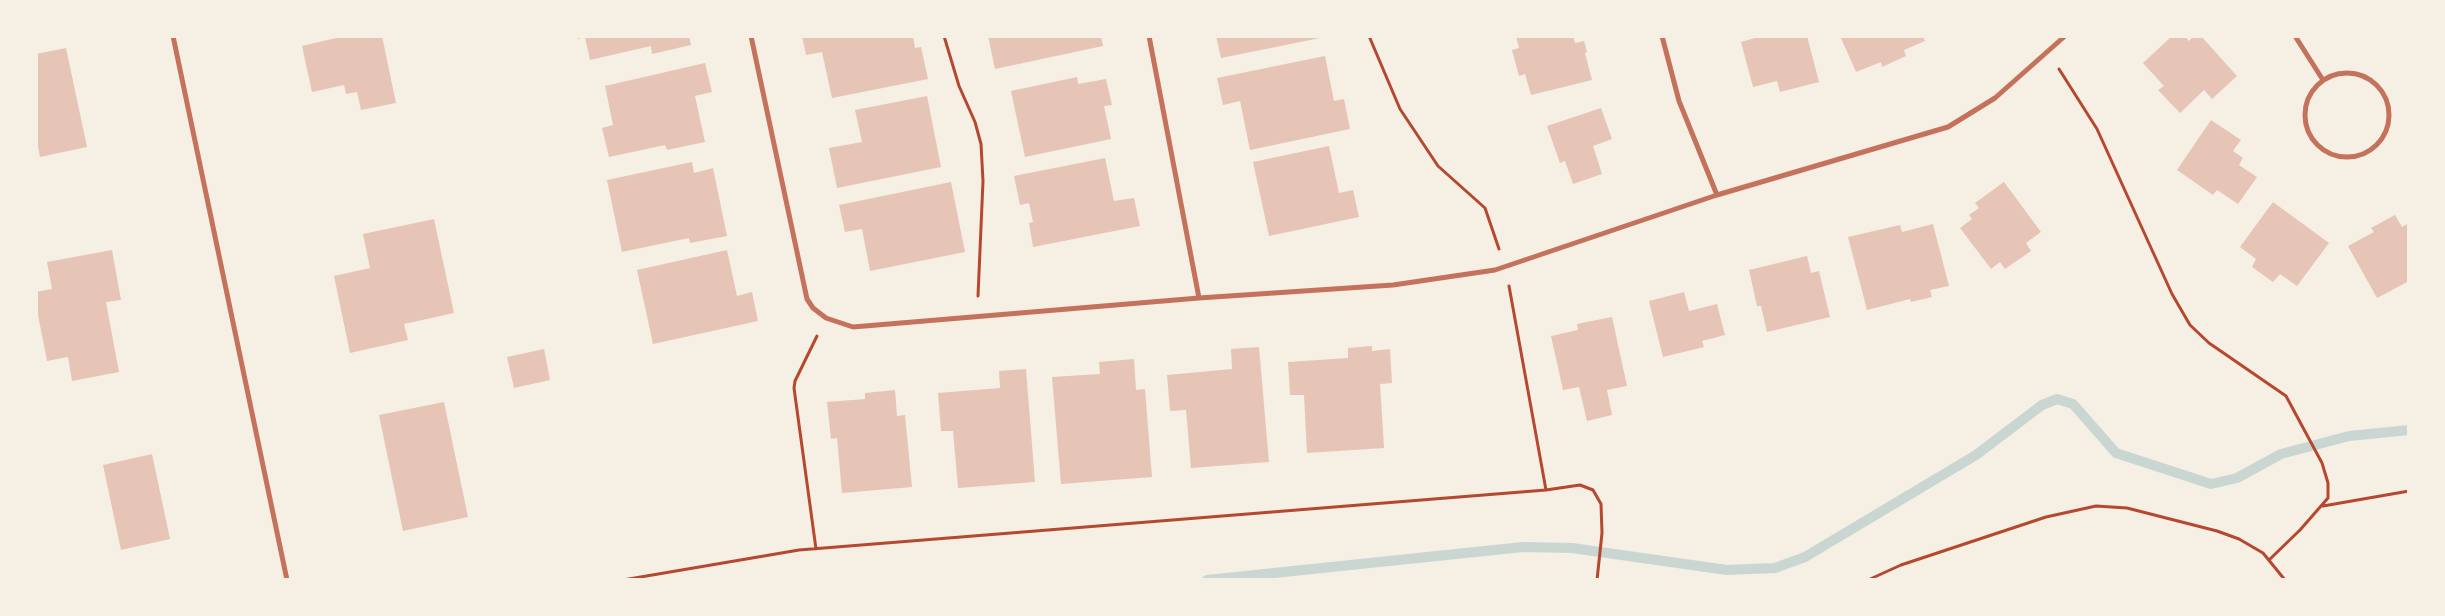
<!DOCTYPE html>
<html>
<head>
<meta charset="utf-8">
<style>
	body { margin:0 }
	#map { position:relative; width:2445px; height:616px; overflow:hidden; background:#f6efe4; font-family:Figtree,sans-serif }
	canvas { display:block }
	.frame { position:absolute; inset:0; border:38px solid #f6efe4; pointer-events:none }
</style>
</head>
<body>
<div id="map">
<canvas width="2445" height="616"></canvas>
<div class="frame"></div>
</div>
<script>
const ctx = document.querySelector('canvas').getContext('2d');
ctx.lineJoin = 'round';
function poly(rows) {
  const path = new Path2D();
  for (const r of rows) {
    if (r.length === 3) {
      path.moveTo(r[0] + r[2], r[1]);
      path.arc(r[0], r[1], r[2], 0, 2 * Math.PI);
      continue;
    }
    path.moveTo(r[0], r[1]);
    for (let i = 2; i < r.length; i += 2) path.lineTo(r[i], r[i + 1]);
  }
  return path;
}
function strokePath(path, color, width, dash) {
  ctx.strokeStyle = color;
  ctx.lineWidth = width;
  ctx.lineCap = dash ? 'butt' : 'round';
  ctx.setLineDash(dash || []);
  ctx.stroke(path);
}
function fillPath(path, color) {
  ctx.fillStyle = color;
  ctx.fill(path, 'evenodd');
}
const stream = poly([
	[1207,580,1523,547,1572,548,1727,570,1775,568,1805,557,1976,455,2042,405,2057,399,2073,404,2116,453,2211,484,2237,478,2281,454,2349,436,2409,430]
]);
const building = poly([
	[335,36,382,36,396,103,361,110,357,92,346,94,344,85,312,92,302,46,336,38],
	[577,36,689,36,691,45,652,54,651,46,590,60,585,37,578,39],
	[802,36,913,36,915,48,921,47,928,79,832,98,822,52,806,55],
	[988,36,1101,36,1103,46,995,69],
	[1216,36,1325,36,1325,37,1221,58],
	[1516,36,1573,36,1575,43,1584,41,1587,52,1585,53,1592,80,1531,95,1525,74,1519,76,1512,50,1519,48],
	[1762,36,1807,36,1819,82,1780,92,1777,81,1753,87,1741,42],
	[1840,36,1923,36,1925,41,1904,50,1906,56,1882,67,1881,62,1856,72],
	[2172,36,2185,36,2189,41,2194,36,2201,36,2237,76,2212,99,2204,90,2180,113,2158,90,2164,86,2143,63],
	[66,48,87,147,40,157,36,137,36,54],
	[1325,56,1334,101,1344,99,1350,129,1250,150,1240,101,1223,105,1217,78],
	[705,63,712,92,695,96,705,142,667,150,665,145,609,157,602,128,613,125,605,86],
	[1077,77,1078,84,1106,79,1112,105,1104,106,1111,139,1025,157,1011,91],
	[927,96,941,167,837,188,829,148,862,142,855,110],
	[1601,108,1612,139,1593,146,1602,174,1573,184,1565,161,1560,163,1547,126],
	[2211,120,2241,140,2233,151,2243,158,2239,165,2257,177,2238,204,2217,190,2213,195,2177,170],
	[1329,146,1339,193,1353,190,1359,217,1269,236,1253,162],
	[1105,158,1114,201,1134,198,1140,226,1033,247,1029,223,1033,222,1029,203,1020,205,1014,176],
	[692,162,694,173,713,168,727,236,690,243,689,238,622,252,607,180],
	[951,182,965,252,870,271,862,229,845,232,839,205],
	[2004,182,2041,232,2026,243,2031,251,2005,269,2000,262,1991,269,1960,228,1972,219,1969,215,1979,208,1975,203],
	[2273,202,2329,243,2297,286,2280,274,2273,282,2252,267,2256,259,2240,247],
	[2395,215,2402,227,2409,223,2409,281,2377,298,2348,246,2374,232,2371,228],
	[434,219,454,313,404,324,408,340,350,353,334,276,370,268,363,234],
	[1933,224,1949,286,1930,290,1932,297,1911,302,1910,299,1867,310,1848,237,1900,225,1902,232],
	[112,250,121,300,106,302,119,372,72,381,68,357,47,361,36,305,36,292,52,289,47,262],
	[727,250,737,296,752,292,758,321,653,344,637,270],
	[1807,256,1811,273,1819,271,1830,317,1767,332,1761,306,1757,306,1749,270],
	[1684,292,1689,311,1717,304,1725,335,1702,341,1704,347,1663,357,1649,301],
	[1612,317,1627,386,1607,390,1612,415,1587,421,1579,387,1563,390,1551,336,1578,330,1577,324],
	[1372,346,1372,351,1390,349,1392,383,1380,384,1384,448,1307,453,1304,395,1290,395,1288,362,1348,358,1348,348],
	[1259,347,1269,462,1191,468,1186,410,1170,411,1167,375,1232,369,1231,349],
	[544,349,550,380,514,388,507,357],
	[1134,359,1136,390,1145,389,1152,477,1061,484,1052,377,1100,374,1099,362],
	[1026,369,1035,482,958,488,953,431,941,431,938,393,1000,388,999,371],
	[895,390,897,416,905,415,912,487,842,493,837,438,831,439,827,402,865,399,865,393],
	[444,402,468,517,403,531,379,415],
	[152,454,170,539,121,550,103,465]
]);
const path = poly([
	[944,36,959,86,975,122,981,144,983,181,978,296],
	[1369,36,1400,109,1438,166,1485,208,1499,249],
	[2059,69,2097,129,2172,294,2190,325,2209,343,2286,396,2322,463,2328,483,2328,498,2300,530,2270,559],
	[1509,286,1546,490],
	[2323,506,2409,491],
	[816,549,794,388,795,381,817,336],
	[623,580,799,550,1546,490,1580,485,1593,490,1601,504,1602,533,1597,580],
	[1868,580,1901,565,2046,517,2096,506,2127,508,2217,531,2239,539,2263,553,2285,580]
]);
const minor = poly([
	[173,36,287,580],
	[751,36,807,299,813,308,826,318,853,327,1199,298,1393,285,1495,270,1717,195,1948,127,1995,98,2065,36],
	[1149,36,1199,298],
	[1662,36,1679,101,1717,195],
	[2295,36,2323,80],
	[2347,115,42]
]);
strokePath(stream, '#c9d6d2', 10);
fillPath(building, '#e6c5b7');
strokePath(path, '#b5482f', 3);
strokePath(minor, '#c5725c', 5);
</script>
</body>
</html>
